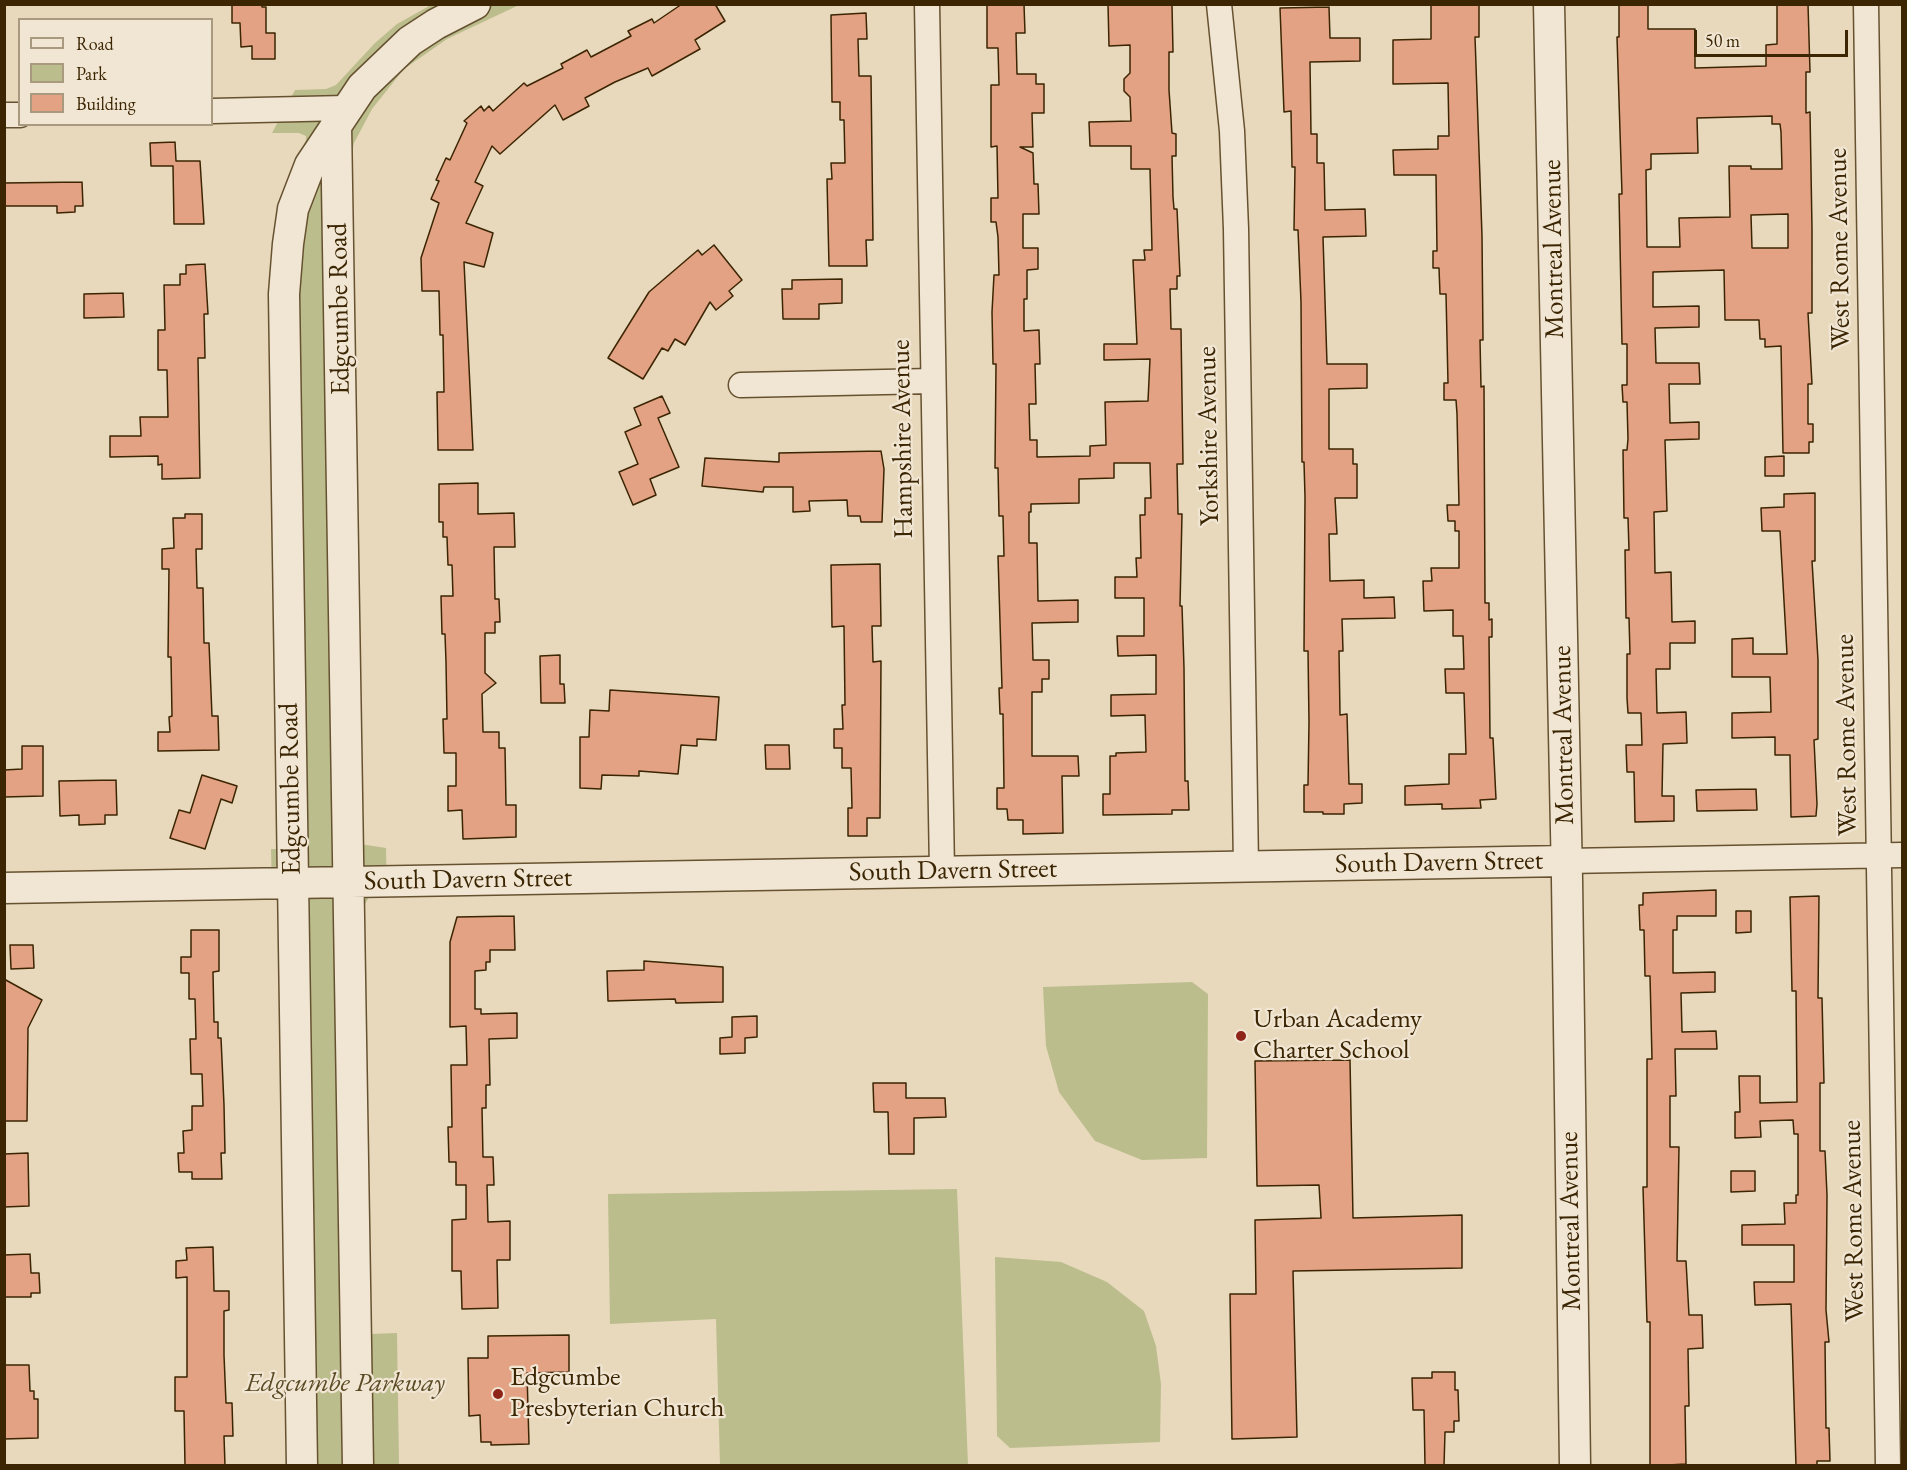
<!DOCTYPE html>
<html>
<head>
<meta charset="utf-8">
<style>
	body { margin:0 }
	#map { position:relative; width:1907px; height:1470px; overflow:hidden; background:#e8d8bc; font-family:"EB Garamond",serif }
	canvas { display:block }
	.frame { position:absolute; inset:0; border:6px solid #3b2502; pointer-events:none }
	.legend { position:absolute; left:18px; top:18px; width:195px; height:108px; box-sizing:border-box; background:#f0e6d3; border:2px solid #a8997f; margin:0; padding:8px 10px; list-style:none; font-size:18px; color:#3b2502 }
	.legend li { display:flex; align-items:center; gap:12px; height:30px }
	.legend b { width:30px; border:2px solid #a8997f }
	.scale { position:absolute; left:1694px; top:30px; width:154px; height:27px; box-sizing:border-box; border:3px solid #3b2502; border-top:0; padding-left:8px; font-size:18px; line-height:21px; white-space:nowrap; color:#3b2502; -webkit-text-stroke:4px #f0e6d3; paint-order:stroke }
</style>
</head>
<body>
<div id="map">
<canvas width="1907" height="1470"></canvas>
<div class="frame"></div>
<ul class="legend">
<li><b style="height:8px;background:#f0e6d3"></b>Road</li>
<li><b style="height:16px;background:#bbbd8d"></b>Park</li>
<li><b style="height:16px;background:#e3a284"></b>Building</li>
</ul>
<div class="scale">50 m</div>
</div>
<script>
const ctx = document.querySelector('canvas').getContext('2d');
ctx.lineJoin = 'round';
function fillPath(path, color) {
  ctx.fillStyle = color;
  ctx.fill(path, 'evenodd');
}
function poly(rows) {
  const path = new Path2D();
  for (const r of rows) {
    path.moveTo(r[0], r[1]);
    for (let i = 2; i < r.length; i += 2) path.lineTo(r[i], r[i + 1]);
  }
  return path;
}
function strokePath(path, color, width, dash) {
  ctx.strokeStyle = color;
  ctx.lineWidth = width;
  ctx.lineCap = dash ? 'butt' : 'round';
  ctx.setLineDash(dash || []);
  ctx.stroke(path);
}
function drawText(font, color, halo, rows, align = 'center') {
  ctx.font = font + ' "EB Garamond",serif';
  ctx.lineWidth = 4.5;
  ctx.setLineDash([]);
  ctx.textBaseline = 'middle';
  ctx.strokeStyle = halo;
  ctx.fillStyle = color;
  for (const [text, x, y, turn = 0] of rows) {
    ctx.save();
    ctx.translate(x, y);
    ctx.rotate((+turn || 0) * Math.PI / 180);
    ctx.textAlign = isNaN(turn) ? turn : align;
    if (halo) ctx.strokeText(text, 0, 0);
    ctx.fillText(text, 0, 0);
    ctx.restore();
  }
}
const green = poly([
	[431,5,519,5,447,39,404,69,372,109,354,143,350,160,360,844,386,848,387,893,370,896,363,907,370,1334,397,1333,399,1465,294,1465,280,904,272,896,271,849,282,849,293,173,306,140,306,136,299,133,272,133,295,90,326,89,336,85,375,43,397,24],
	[1192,982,1208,994,1207,1158,1142,1160,1095,1141,1059,1092,1046,1046,1043,987],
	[957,1189,968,1465,720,1465,716,1319,610,1324,608,1194],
	[995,1257,1061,1262,1107,1282,1144,1311,1156,1346,1161,1384,1160,1442,1010,1448,997,1436]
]);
const building = poly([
	[232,4,262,4,262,7,266,7,266,33,275,33,275,59,252,59,252,46,241,47,240,23,232,23,232,4],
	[682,4,715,4,725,21,695,40,700,49,652,76,648,68,615,82,585,98,589,106,563,120,555,105,500,154,492,146,475,182,483,186,466,223,493,233,484,267,464,262,473,450,438,450,437,392,444,392,443,335,440,335,439,291,422,291,421,258,439,203,431,199,439,181,436,180,446,158,450,160,467,123,464,121,481,106,484,111,489,106,493,111,524,83,527,86,563,68,561,64,587,50,591,57,631,36,628,31,652,19,654,23,682,4],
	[987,4,1024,4,1025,33,1016,33,1017,74,1036,74,1036,84,1044,84,1044,113,1032,113,1033,147,1020,147,1033,153,1034,184,1038,184,1039,214,1023,214,1023,248,1038,248,1038,269,1027,270,1027,299,1024,299,1024,331,1039,330,1040,364,1035,364,1036,404,1029,404,1030,440,1037,440,1037,457,1090,456,1090,446,1106,445,1105,402,1148,401,1150,359,1104,360,1104,344,1137,344,1133,260,1145,260,1144,250,1152,250,1150,169,1131,169,1131,146,1090,146,1089,122,1131,121,1130,97,1124,91,1124,79,1130,73,1130,45,1109,46,1108,4,1172,5,1173,52,1169,52,1169,90,1172,133,1176,134,1176,156,1172,156,1173,197,1174,209,1177,209,1180,276,1177,276,1177,289,1170,289,1171,329,1181,329,1183,464,1177,464,1178,514,1182,514,1180,606,1182,606,1184,668,1185,781,1188,781,1189,810,1172,810,1172,814,1103,815,1103,794,1110,794,1110,756,1116,756,1116,753,1146,752,1145,715,1111,716,1111,695,1156,694,1156,655,1118,656,1117,636,1144,636,1144,598,1115,598,1115,577,1137,577,1136,558,1141,558,1140,515,1145,515,1145,498,1151,498,1150,463,1114,463,1114,478,1079,479,1079,503,1031,504,1031,512,1029,512,1029,543,1037,543,1038,601,1078,600,1078,622,1032,623,1033,660,1049,660,1049,679,1042,679,1042,692,1032,692,1032,756,1078,756,1079,776,1062,776,1063,833,1023,834,1023,820,1008,820,1007,809,997,809,997,788,1004,788,1003,714,1000,714,999,688,1002,688,998,556,1004,556,1003,516,999,516,998,468,995,468,996,364,993,364,992,312,994,275,999,275,998,237,996,222,991,222,991,198,998,198,997,146,991,147,991,85,999,85,998,48,987,48,987,4],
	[1431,4,1479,4,1479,37,1475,37,1482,236,1483,340,1480,340,1481,387,1484,386,1485,603,1489,603,1489,620,1492,619,1492,637,1489,637,1490,738,1493,738,1496,799,1480,800,1481,808,1442,809,1442,804,1405,805,1405,786,1449,784,1449,754,1466,754,1464,693,1446,693,1445,669,1464,669,1463,636,1453,636,1453,610,1424,611,1423,581,1432,581,1431,568,1459,568,1459,531,1455,531,1455,521,1448,521,1447,505,1459,505,1457,414,1456,400,1444,400,1444,383,1448,383,1446,294,1440,294,1439,268,1433,268,1433,251,1437,251,1436,175,1394,175,1393,150,1438,149,1438,136,1449,136,1448,83,1393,84,1393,40,1431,39,1431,4],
	[1619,4,1648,4,1648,29,1695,29,1695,68,1766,66,1766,45,1777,44,1777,4,1808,4,1810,72,1806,72,1806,113,1810,112,1812,229,1812,313,1808,313,1812,384,1808,384,1808,424,1813,424,1813,442,1809,442,1809,453,1783,453,1781,346,1765,347,1765,339,1760,339,1759,320,1725,320,1724,270,1653,272,1653,307,1699,306,1699,327,1655,328,1656,363,1699,363,1700,384,1669,384,1670,423,1699,422,1699,439,1665,440,1667,511,1654,512,1655,573,1671,572,1672,622,1695,621,1695,643,1670,643,1670,669,1656,669,1657,713,1686,712,1687,743,1663,744,1662,796,1674,796,1674,821,1635,822,1634,772,1627,772,1626,745,1642,745,1641,713,1628,713,1627,698,1627,654,1630,654,1629,618,1626,618,1625,550,1629,550,1628,518,1624,518,1623,450,1627,450,1628,439,1627,402,1623,402,1622,385,1627,385,1627,344,1622,344,1619,194,1622,194,1617,37,1619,37,1619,4],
	[1772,116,1772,124,1780,124,1781,132,1782,169,1751,169,1751,166,1729,166,1730,217,1679,218,1680,247,1647,247,1646,170,1651,169,1651,154,1698,153,1697,118,1772,116],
	[1788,214,1788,248,1752,248,1751,215,1788,214],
	[1329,7,1330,38,1360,38,1360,61,1310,62,1311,134,1317,134,1317,163,1324,163,1325,210,1365,209,1366,236,1323,237,1327,364,1367,364,1367,388,1329,389,1329,449,1353,449,1353,464,1357,464,1357,498,1335,498,1337,534,1329,534,1330,581,1364,580,1364,598,1394,597,1395,618,1342,619,1343,651,1339,651,1340,715,1347,714,1349,784,1362,784,1362,803,1344,804,1344,814,1323,814,1323,812,1304,812,1304,785,1308,785,1309,722,1308,651,1304,651,1305,497,1304,462,1302,462,1301,302,1298,230,1294,230,1295,167,1292,167,1291,111,1284,112,1280,8,1329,7],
	[866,13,867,39,858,39,859,76,871,76,873,240,866,240,867,266,829,266,827,179,832,179,831,163,845,163,844,120,840,120,840,102,832,102,831,15,866,13],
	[175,142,176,161,200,161,204,224,174,224,173,166,151,166,150,143,175,142],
	[82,182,83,206,75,206,75,212,57,213,57,206,4,206,4,183,82,182],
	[714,245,742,280,729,291,733,296,716,310,710,302,685,345,675,339,668,351,662,348,643,379,608,358,649,292,698,250,702,255,714,245],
	[205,264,208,314,204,314,205,358,198,358,200,478,162,479,162,464,158,465,158,456,110,457,110,436,141,436,140,417,168,417,167,370,158,370,158,330,165,330,164,285,180,285,180,274,186,274,186,265,205,264],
	[842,279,842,303,819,304,819,319,783,319,782,289,792,289,792,280,842,279],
	[123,293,124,317,84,318,84,294,123,293],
	[662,396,670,413,658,418,679,467,650,479,656,495,633,505,619,472,638,464,625,432,641,425,634,408,662,396],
	[881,451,884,469,882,522,861,522,860,516,848,516,847,500,809,501,810,511,793,512,793,487,764,487,763,492,702,486,705,458,779,462,779,453,881,451],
	[1784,456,1784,476,1765,476,1765,457,1784,456],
	[478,483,478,514,514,513,515,547,494,547,495,599,499,599,500,622,495,622,495,633,485,633,485,673,496,683,482,694,483,732,499,732,499,748,505,748,506,805,516,805,516,837,463,839,462,810,448,811,448,786,456,786,456,753,444,753,443,719,447,719,446,662,445,634,442,634,441,596,453,596,452,565,448,565,447,537,443,537,443,522,439,522,439,484,478,483],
	[1815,493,1815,561,1812,561,1818,660,1818,739,1814,740,1817,804,1816,816,1791,817,1790,755,1775,755,1775,737,1732,738,1732,713,1771,712,1770,677,1732,677,1732,639,1753,638,1753,654,1787,654,1780,531,1762,531,1761,508,1784,507,1784,494,1815,493],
	[185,514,202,514,202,549,196,549,197,588,203,588,204,643,209,643,212,716,218,716,219,750,158,751,158,732,170,732,169,717,172,716,171,657,168,657,169,569,162,569,162,549,174,548,173,518,185,518,185,514],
	[880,564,881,626,872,626,873,662,881,661,880,818,867,818,867,836,848,836,848,808,852,808,851,768,842,768,842,748,834,748,834,729,843,729,842,705,845,705,844,626,832,627,831,565,880,564],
	[560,655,560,684,564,684,565,703,541,703,540,656,560,655],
	[610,690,719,697,716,740,697,739,697,746,681,745,678,774,639,771,639,776,602,775,601,789,580,788,580,737,589,737,590,710,609,711,610,690],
	[765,745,789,745,790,769,766,769,765,745],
	[22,746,43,746,43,796,4,797,4,770,22,769,22,746],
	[202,775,237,786,232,803,221,799,205,849,170,838,179,810,190,813,202,775],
	[116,780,117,815,105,815,105,824,79,825,79,815,60,816,59,781,116,780],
	[1756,789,1757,810,1697,811,1696,790,1756,789],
	[1716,890,1716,916,1677,916,1677,930,1673,930,1673,973,1715,972,1715,992,1681,993,1682,1032,1716,1031,1717,1049,1675,1049,1676,1096,1670,1096,1670,1147,1679,1147,1677,1261,1686,1261,1689,1315,1702,1315,1703,1348,1688,1349,1689,1406,1685,1406,1686,1464,1650,1466,1650,1322,1647,1322,1643,1187,1647,1187,1647,1059,1652,1059,1650,976,1645,976,1644,930,1640,930,1639,905,1643,905,1643,893,1716,890],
	[1819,896,1818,998,1822,998,1824,1083,1820,1083,1820,1151,1825,1151,1827,1195,1826,1310,1829,1342,1825,1342,1826,1428,1829,1428,1830,1461,1817,1461,1817,1466,1796,1466,1791,1304,1755,1305,1754,1282,1794,1282,1794,1245,1742,1245,1742,1225,1785,1224,1784,1203,1796,1203,1796,1195,1798,1195,1798,1134,1794,1134,1793,1120,1760,1121,1761,1137,1735,1138,1735,1112,1740,1112,1739,1076,1760,1076,1760,1103,1797,1102,1796,991,1792,991,1790,897,1819,896],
	[1736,911,1751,911,1751,932,1736,933,1736,911],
	[514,916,515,950,490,950,490,962,486,962,486,970,475,971,475,1009,481,1009,481,1014,517,1013,517,1038,489,1039,490,1085,486,1085,486,1108,482,1108,483,1157,493,1157,494,1185,487,1185,488,1222,510,1221,510,1260,497,1260,498,1308,462,1309,461,1271,452,1271,452,1220,466,1219,466,1185,456,1185,456,1162,449,1162,448,1127,452,1127,451,1065,467,1065,466,1026,450,1027,450,942,457,917,514,916],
	[191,930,219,930,219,971,213,972,214,1022,218,1022,218,1038,221,1038,224,1105,225,1153,221,1153,222,1179,192,1179,192,1172,179,1172,178,1153,184,1153,183,1131,192,1130,192,1106,203,1106,202,1074,191,1074,190,1039,196,1039,195,999,189,999,189,973,181,973,181,957,191,957,191,930],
	[10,945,33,945,34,968,11,969,10,945],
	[644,961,723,967,723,1002,676,1003,675,999,608,1001,607,971,644,970,644,961],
	[4,979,42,1000,28,1028,27,1121,4,1121,4,979],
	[757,1016,757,1037,745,1038,745,1053,720,1054,720,1038,732,1037,732,1017,757,1016],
	[1350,1060,1353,1218,1462,1215,1462,1268,1293,1271,1297,1437,1232,1439,1230,1294,1256,1294,1255,1220,1321,1218,1319,1185,1257,1186,1255,1061,1350,1060],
	[873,1083,906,1083,906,1098,945,1098,946,1117,914,1118,914,1154,889,1154,888,1112,874,1112,873,1083],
	[28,1153,29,1206,4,1207,4,1154,28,1153],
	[1731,1171,1755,1171,1755,1191,1731,1192,1731,1171],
	[213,1247,214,1291,229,1291,229,1310,224,1311,224,1355,226,1403,232,1403,233,1436,224,1436,225,1466,185,1466,184,1411,175,1411,175,1377,187,1377,187,1277,176,1278,176,1261,187,1260,186,1248,213,1247],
	[30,1254,31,1273,39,1273,40,1293,31,1293,31,1297,4,1297,4,1255,30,1254],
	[569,1335,569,1372,527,1373,529,1444,491,1445,491,1442,481,1442,480,1415,469,1416,468,1358,488,1358,488,1336,569,1335],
	[4,1365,29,1365,30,1391,34,1391,34,1399,38,1399,38,1438,4,1439,4,1365],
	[1432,1372,1455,1372,1455,1390,1458,1390,1459,1421,1454,1421,1454,1432,1445,1432,1444,1466,1425,1466,1424,1410,1413,1410,1412,1378,1432,1378,1432,1372]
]);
const minor = poly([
	[927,4,942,871],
	[1219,4,1232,131,1236,229,1246,866],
	[1866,4,1888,1466],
	[212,111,346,108],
	[4,115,20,115],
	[741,385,932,381],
	[1566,861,1902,855]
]);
const tertiary = poly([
	[1549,4,1567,879,1575,1466],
	[336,124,358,1466],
	[4,888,1566,861],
	[302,1466,284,294,288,244,293,209,310,165,362,87,410,41,436,24,475,4]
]);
const markers = [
	[1241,1036,6,"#8f2418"],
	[498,1394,6,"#8f2418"]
];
const streetNames = [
	["Montreal Avenue",1554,249,-91],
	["West Rome Avenue",1840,249,-91],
	["Edgcumbe Road",340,309,-91],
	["Yorkshire Avenue",1209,436,-91],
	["Hampshire Avenue",903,439,-91],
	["Montreal Avenue",1564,735,-91],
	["West Rome Avenue",1847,735,-91],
	["Edgcumbe Road",291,789,-91],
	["South Davern Street",1439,863,-1],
	["South Davern Street",953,871,-1],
	["South Davern Street",468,880,-1],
	["Montreal Avenue",1571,1221,-91],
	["West Rome Avenue",1854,1221,-91]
];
const poiNames = [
	["Urban Academy",1253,1020],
	["Charter School",1253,1051],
	["Edgcumbe",510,1378],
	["Presbyterian Church",510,1409]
];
const parkNames = [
	["Edgcumbe Parkway",345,1384]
];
fillPath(green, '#bbbd8d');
fillPath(building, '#e3a284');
strokePath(building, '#3b2502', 1.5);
strokePath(minor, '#665230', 27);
strokePath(tertiary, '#665230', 33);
strokePath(minor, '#f0e6d3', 24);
strokePath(tertiary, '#f0e6d3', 30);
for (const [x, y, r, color] of markers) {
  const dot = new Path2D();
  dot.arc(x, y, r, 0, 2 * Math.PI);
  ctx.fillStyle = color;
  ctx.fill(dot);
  strokePath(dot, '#f0e6d3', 2);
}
drawText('27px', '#3b2502', '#f0e6d3', streetNames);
drawText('27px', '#3b2502', '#f0e6d3', poiNames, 'left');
drawText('italic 27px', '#5b4b25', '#f0e6d3', parkNames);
</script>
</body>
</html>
